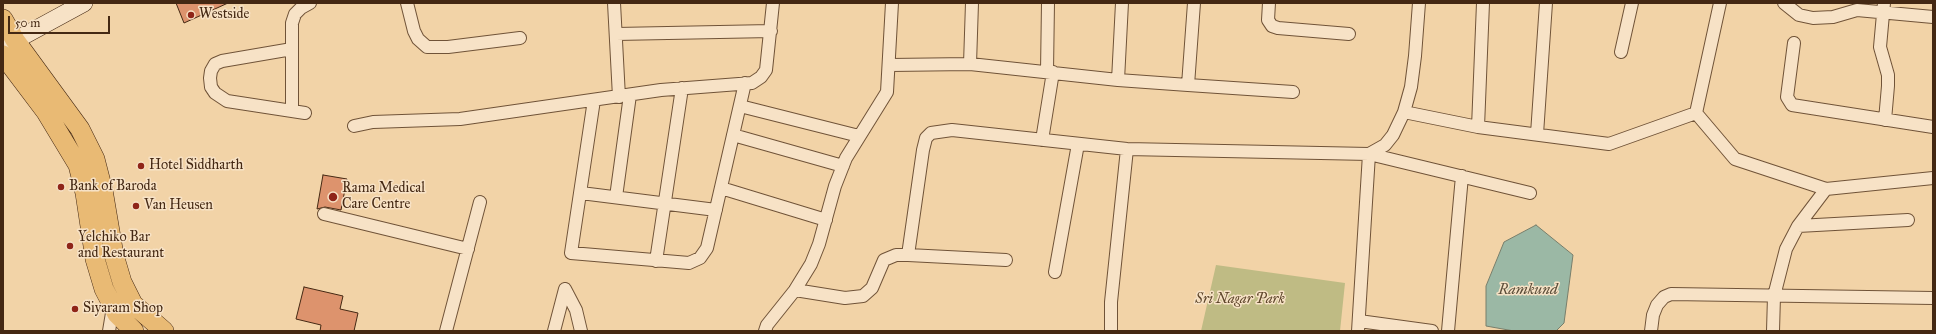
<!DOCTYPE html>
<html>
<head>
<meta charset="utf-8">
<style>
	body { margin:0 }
	#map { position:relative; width:1936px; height:334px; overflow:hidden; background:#f2d3a7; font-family:"IM FELL Great Primer",serif }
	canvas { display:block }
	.frame { position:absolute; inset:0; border:4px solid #442813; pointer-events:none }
	.scale { position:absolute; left:8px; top:16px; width:102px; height:18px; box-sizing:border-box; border:2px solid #442813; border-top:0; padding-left:5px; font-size:12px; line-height:14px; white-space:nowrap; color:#442813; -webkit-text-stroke:3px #f7e2c6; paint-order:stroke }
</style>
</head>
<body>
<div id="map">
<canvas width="1936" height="334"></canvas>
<div class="frame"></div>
<div class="scale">50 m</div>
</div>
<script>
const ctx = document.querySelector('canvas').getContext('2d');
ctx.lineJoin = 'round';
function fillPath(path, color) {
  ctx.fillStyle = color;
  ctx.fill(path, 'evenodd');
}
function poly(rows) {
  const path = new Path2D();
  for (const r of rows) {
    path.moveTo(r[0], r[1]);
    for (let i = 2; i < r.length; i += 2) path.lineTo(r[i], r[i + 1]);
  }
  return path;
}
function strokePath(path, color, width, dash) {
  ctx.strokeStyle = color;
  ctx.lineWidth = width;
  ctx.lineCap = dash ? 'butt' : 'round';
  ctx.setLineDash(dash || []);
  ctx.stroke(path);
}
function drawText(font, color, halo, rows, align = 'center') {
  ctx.font = font + ' "IM FELL Great Primer",serif';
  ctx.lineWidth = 3;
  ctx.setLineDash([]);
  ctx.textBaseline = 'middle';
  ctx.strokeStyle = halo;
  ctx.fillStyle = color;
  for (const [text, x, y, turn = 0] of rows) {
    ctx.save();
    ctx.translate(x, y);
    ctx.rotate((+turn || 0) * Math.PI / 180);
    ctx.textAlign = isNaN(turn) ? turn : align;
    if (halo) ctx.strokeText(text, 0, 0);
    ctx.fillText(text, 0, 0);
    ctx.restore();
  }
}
const green = poly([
	[1216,265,1345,283,1340,331,1201,331]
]);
const water = poly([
	[1536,225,1573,255,1564,323,1556,331,1514,331,1486,326,1486,286,1504,242,1536,225]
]);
const building = poly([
	[176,3,228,3,184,23,176,3],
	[323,175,347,179,341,210,325,207,317,209,323,175],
	[304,287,343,296,340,309,358,313,354,331,320,331,321,325,296,319,304,287]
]);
const street = poly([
	[407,3,414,31,418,39,427,47,448,47,520,38],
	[614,3,619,97],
	[1269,3,1268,20,1272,26,1278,28,1349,34],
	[1784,3,1799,15,1813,18,1833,17,1857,10,1933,17],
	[1884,3,1880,47,1888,75,1888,86,1885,120],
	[616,34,771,31],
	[1794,43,1787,97,1792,105,1933,127],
	[292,49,222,61,215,64,211,71,210,78,211,87,215,93,227,101,292,111],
	[1621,52,1632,3],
	[970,64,972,3],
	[890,65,970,64,1118,80,1188,85,1194,3],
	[1047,71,1048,3],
	[1118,80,1122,3],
	[1188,85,1293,92],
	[594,100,571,253,689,263,700,258,707,248,745,83],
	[740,106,859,136],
	[1404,112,1478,127,1609,144,1696,113,1735,159,1826,189],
	[305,113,292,111,292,23,295,14,301,8,310,3],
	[1696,113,1720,3],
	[354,126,373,122,460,119,661,90,752,83,761,77,766,70,773,3],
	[1478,127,1483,3],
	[1537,134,1546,3],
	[733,135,843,166],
	[1042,140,1053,72],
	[721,188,826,220],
	[581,193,716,210],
	[616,197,630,95],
	[324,214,468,249],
	[1798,226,1908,220],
	[1006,260,908,255,923,150,926,138,931,133,952,130,1127,149,1369,154,1385,145,1393,135,1404,112,1411,87,1415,56,1419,3],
	[656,261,682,88],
	[1055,272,1078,144],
	[565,289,576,310,581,331],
	[795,290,845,298,863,296,872,288,884,260,896,255,908,255],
	[1359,321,1432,331],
	[109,331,113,307],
	[446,331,480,202],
	[554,331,565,289],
	[765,331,767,325,795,290,811,264,819,244,835,186,846,158,887,92,892,3],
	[1111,331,1111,302,1127,149],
	[1358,331,1369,154,1530,193],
	[1448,331,1462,176],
	[1651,331,1653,315,1657,305,1664,297,1671,294,1933,298],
	[1773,331,1774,296,1786,249,1798,226,1826,189,1933,178]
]);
const secondary = poly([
	[3,47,84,3]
]);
const primary = poly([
	[3,19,15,40,80,129,95,159,103,190,114,255,122,282,133,304,164,331],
	[3,55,46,112,78,165,85,193,95,259,104,289,117,314,134,331]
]);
const markers = [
	[191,15,4,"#8f2418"],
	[141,166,4,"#8f2418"],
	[61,187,4,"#8f2418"],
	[333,197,5,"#8f2418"],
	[136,206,4,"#8f2418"],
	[70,246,4,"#8f2418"],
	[75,309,4,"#8f2418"]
];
const poiNames = [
	["Westside",199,15],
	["Hotel Siddharth",149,166],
	["Bank of Baroda",69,187],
	["Rama Medical",342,189],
	["Care Centre",342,205],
	["Van Heusen",144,206],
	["Yelchiko Bar",78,238],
	["and Restaurant",78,254],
	["Siyaram Shop",83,309]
];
const parkNames = [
	["Sri Nagar Park",1240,300]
];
const waterNames = [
	["Ramkund",1528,290]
];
fillPath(green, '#bfbb84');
fillPath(water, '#9bb8a5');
strokePath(water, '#787e6b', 1);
fillPath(building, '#dd936d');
strokePath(building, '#442813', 1);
strokePath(street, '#705338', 14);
strokePath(secondary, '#442813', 18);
strokePath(primary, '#442813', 20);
strokePath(street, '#f7e2c6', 12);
strokePath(secondary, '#f7e2c6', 17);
strokePath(primary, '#e9ba74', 19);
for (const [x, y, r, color] of markers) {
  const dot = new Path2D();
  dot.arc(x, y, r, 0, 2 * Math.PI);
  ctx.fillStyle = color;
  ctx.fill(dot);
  strokePath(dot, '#f7e2c6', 1.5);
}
drawText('14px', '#442813', '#f7e2c6', poiNames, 'left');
drawText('italic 14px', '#5d452a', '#f7e2c6', parkNames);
drawText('italic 15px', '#5a4c38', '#f7e2c6', waterNames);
</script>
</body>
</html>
